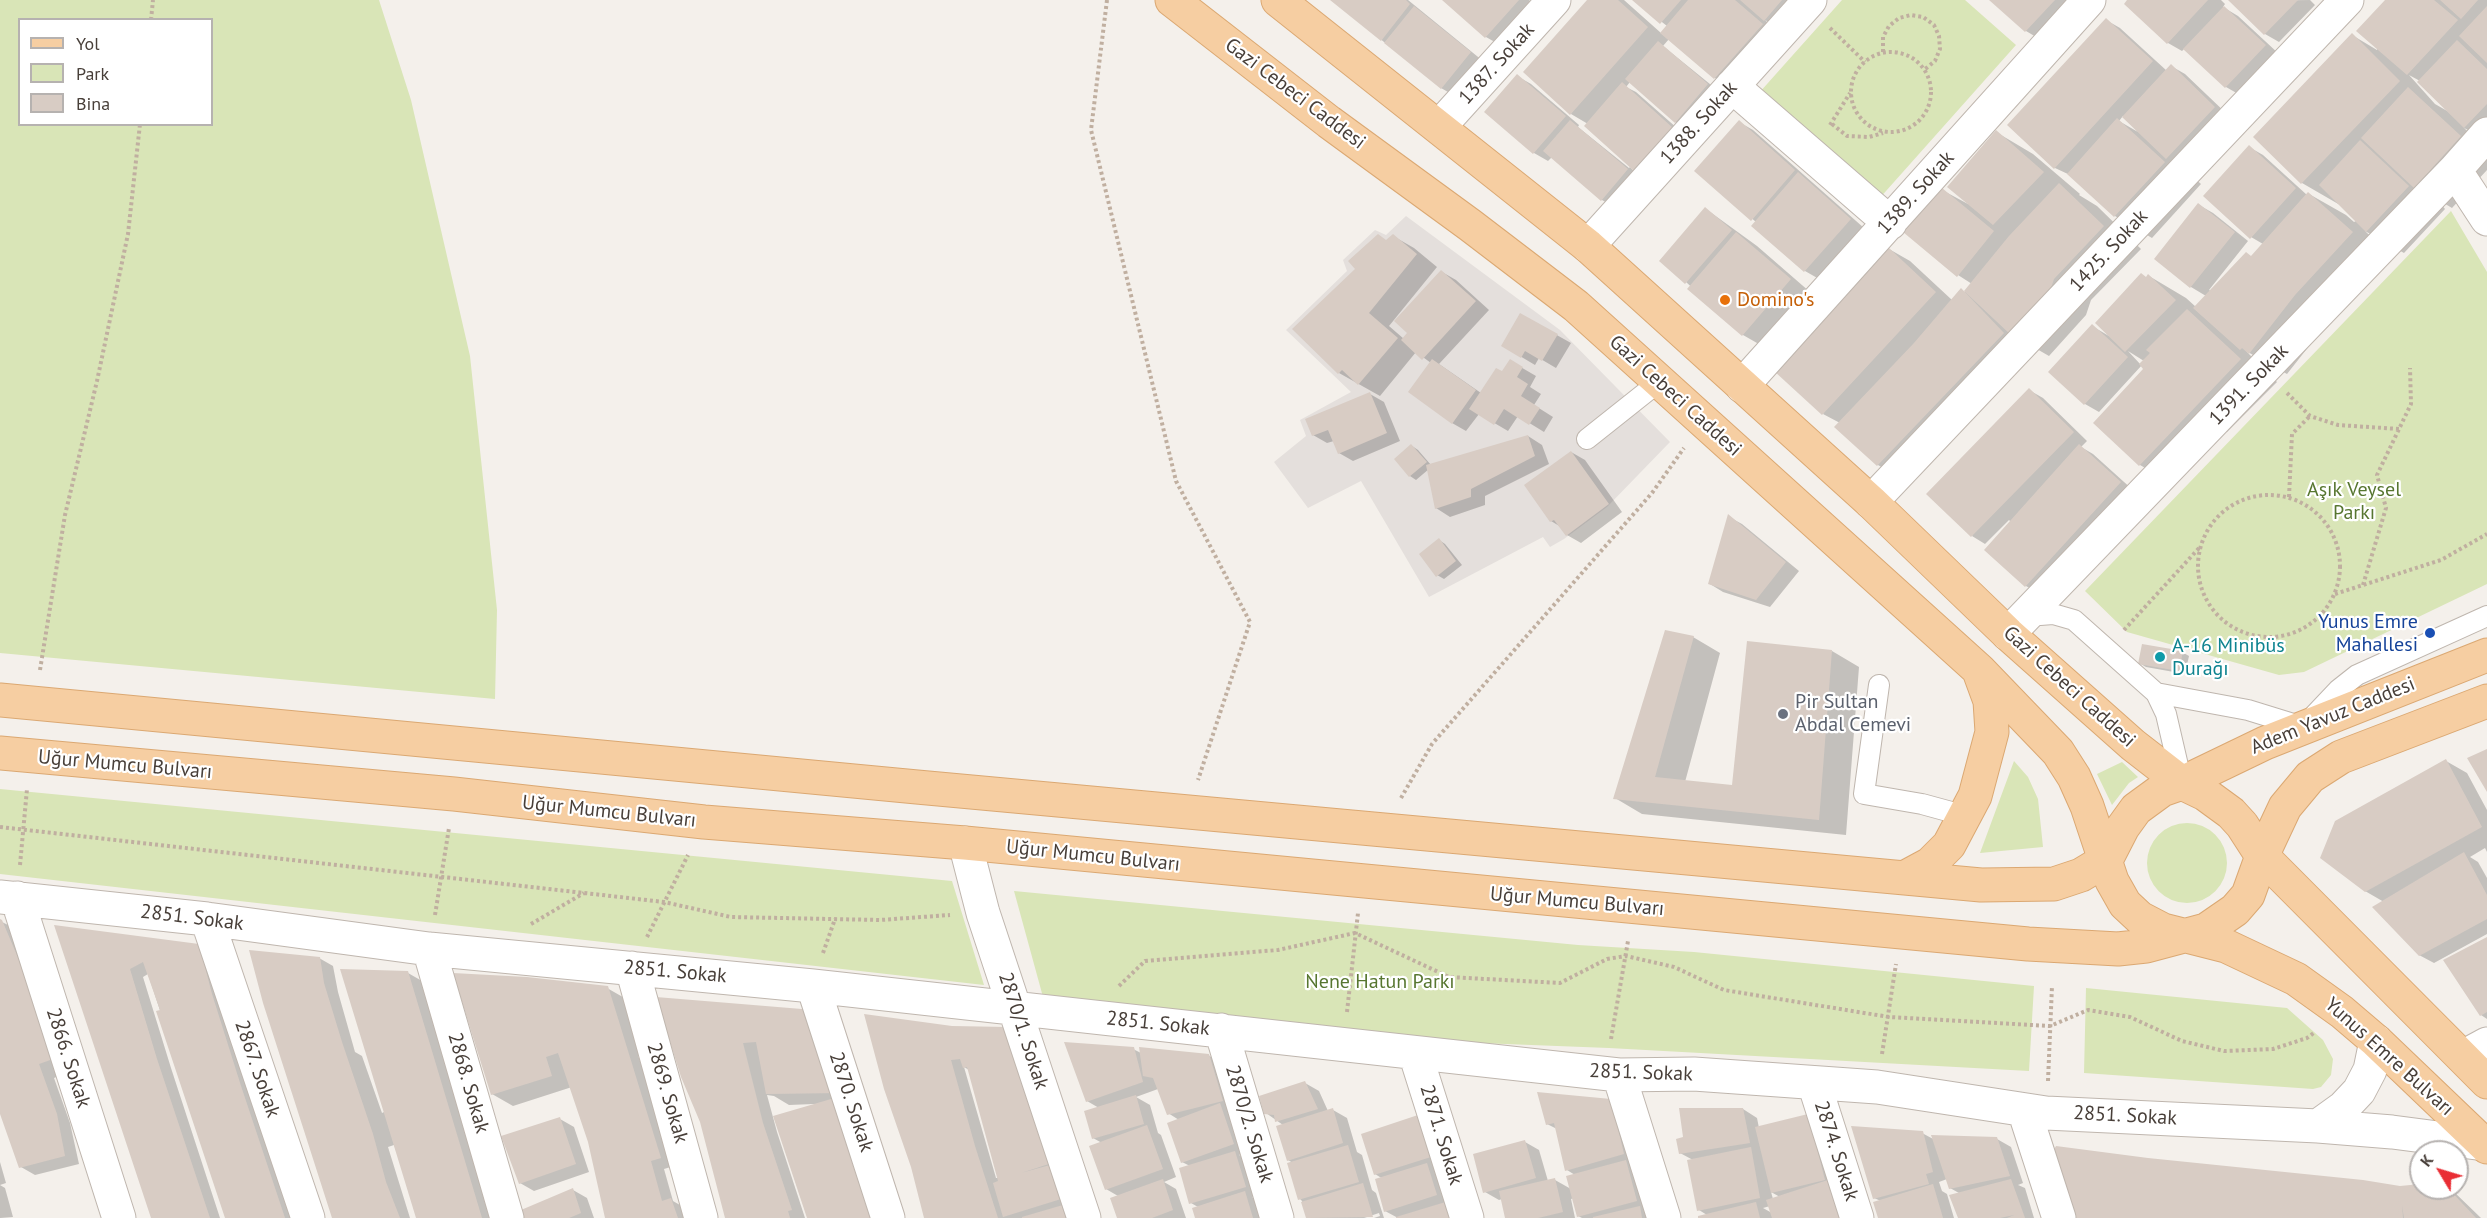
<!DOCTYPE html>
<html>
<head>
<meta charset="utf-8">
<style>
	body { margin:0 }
	#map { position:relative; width:2487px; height:1218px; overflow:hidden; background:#f4f0eb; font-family:"PT Sans",sans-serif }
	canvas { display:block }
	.legend { position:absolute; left:18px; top:18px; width:195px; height:108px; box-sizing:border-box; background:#fff; border:2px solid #b6b2b0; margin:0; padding:8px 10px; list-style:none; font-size:18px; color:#483f39 }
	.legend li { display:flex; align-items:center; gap:12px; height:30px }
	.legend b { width:30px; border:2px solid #b6b2b0 }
	.north { position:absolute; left:2409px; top:1140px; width:60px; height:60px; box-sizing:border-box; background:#fff; border:2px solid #b6b2b0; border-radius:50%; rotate:308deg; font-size:16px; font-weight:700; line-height:24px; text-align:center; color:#483f39 }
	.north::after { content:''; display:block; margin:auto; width:21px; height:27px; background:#e92d34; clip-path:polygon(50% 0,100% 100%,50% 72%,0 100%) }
</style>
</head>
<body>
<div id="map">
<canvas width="2487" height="1218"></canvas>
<ul class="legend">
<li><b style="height:8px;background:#f6cea2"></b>Yol</li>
<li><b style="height:16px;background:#d9e5b7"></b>Park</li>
<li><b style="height:16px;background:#d8ccc4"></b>Bina</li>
</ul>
<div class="north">K</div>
</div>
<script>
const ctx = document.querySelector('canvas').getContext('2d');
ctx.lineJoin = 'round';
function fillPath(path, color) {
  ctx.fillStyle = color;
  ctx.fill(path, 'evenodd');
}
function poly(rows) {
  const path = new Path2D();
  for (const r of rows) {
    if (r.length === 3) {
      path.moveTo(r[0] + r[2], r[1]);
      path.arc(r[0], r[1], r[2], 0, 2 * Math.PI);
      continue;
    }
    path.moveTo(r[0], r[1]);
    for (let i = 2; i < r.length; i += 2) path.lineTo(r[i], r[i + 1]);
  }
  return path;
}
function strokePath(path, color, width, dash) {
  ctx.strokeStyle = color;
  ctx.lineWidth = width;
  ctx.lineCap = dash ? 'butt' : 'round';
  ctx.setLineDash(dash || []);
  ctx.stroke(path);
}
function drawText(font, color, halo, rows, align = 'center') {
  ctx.font = font + ' "PT Sans",sans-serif';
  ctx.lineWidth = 4.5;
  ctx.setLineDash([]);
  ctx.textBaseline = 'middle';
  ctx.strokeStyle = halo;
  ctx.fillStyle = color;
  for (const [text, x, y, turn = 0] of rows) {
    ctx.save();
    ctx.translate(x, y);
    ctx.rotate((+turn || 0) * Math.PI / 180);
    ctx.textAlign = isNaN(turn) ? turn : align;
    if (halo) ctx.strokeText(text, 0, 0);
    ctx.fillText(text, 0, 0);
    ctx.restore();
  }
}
const industrial = poly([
	[1406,216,1560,330,1670,442,1607,507,1564,539,1550,547,1543,537,1429,597,1361,481,1308,508,1274,462,1306,436,1300,420,1351,392,1286,330,1347,271,1343,260,1375,230,1386,235]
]);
const green = poly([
	[0,0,379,0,411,100,470,356,497,610,495,699,0,653],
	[20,20,212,20,212,124,20,124],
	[1842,0,1965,0,2016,45,1878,200,1759,93],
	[2451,211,2487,272,2487,584,2304,672,2279,675,2127,632,2085,591],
	[2014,761,2028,777,2038,799,2043,847,1980,853],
	[2122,762,2138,777,2129,783,2112,805,2097,774],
	[0,789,952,881,984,985,0,874],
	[2187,863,40],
	[1014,891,1578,945,1694,952,2034,986,2029,1071,1609,1048,1376,1039,1043,997],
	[2086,988,2287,1008,2323,1040,2333,1059,2331,1075,2321,1087,2313,1089,2084,1073]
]);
const shadow = poly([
	[1332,0,1408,0,1483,61,1455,96,1441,88],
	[1445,0,1529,0,1535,5,1500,45,1486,37],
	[1589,0,1624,0,1661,33,1667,26,1634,0,1813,0,1786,32,1765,20,1782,37,1736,90,1715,78,1669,39,1663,46,1721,93,1689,130,1675,122,1630,82,1626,87,1636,92,1686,136,1630,167,1641,178,1616,208,1602,200,1552,157,1548,161,1534,153,1486,112,1517,76,1531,84,1579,125,1578,127,1629,168,1631,166,1588,124,1571,114],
	[1992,0,2093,0,2103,9,2063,53,2026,31],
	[2130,0,2221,0,2225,4,2223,7,2238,16,2279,54,2240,95,2226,87,2185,48,2182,51,2168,43],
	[2310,0,2315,5,2279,42,2265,34,2231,1],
	[2387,0,2487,0,2487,139,2464,128,2487,149,2487,170,2452,208,2437,199,2445,209,2404,253,2365,231,2389,254,2332,317,2287,374,2246,351,2277,382,2227,432,2204,419,2154,473,2140,465,2095,423,2144,371,2142,365,2099,412,2085,404,2050,372,2092,326,2109,336,2149,276,2186,298,2196,307,2206,296,2191,287,2156,259,2199,205,2213,213,2248,241,2209,290,2211,291,2252,257,2263,244,2251,237,2249,147,2263,155,2307,195,2309,194,2346,215,2354,222,2356,221,2340,205,2302,183,2255,137,2352,35,2377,50],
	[2409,75,2420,81,2449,112,2435,104],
	[2128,351,2144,361,2141,365],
	[2106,20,2120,28,2167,71,2171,66,2185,74,2228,115,2181,166,2201,184,2152,238,2115,216,2070,175,2055,168,2009,125],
	[2123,116,2138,132,2119,121],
	[1739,122,1753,130,1864,228,1819,279,1805,271,1753,225,1756,222,1696,171],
	[1996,132,2033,154,2080,194,2079,195,2097,206,2141,249,2091,300,2086,315,2049,356,2009,333,1898,477,1878,465,1840,423,1823,414,1889,249,1910,261,1952,300,1965,292,1972,284,1958,275,1942,190,1968,204],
	[1706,209,1757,246,1810,292,1764,347,1743,335,1686,282],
	[1393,236,1414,248,1437,267,1389,326,1404,339,1442,272,1456,280,1489,310,1439,364,1481,393,1503,373,1510,361,1524,369,1536,376,1530,387,1541,394,1534,405,1553,417,1544,432,1518,416,1508,431,1479,414,1466,431,1452,423,1431,363,1416,352,1380,396,1339,373,1388,241],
	[1521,315,1571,343,1556,368,1539,358,1535,365,1503,346],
	[2029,390,2043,398,2087,441,2081,447,2093,454,2134,491,2040,594,2026,586,1986,550,2011,522,2009,520,1985,544,1972,536],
	[1370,394,1384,402,1400,441,1353,461,1339,453,1334,441,1327,443,1313,435],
	[1528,436,1542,445,1549,464,1485,496,1485,505,1450,517,1436,508,1429,469,1416,480,1410,476,1412,446,1418,450,1431,465],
	[1571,452,1585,460,1622,512,1581,543,1567,535,1561,527,1551,521],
	[1729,517,1742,524,1799,571,1770,607,1723,592,1710,584],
	[1439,540,1445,544,1462,565,1444,579,1437,575],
	[1693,637,1720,653,1685,782,1733,787,1832,651,1859,667,1846,835,1642,814,1615,798],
	[2182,652,2189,656,2185,674,2146,667,2139,663],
	[2446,761,2467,773,2487,810,2487,852,2485,848,2470,857,2478,862,2487,878,2487,934,2434,963,2419,955,2384,902,2365,891],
	[0,921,16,929,73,1070,54,1078,70,1123,79,1164,35,1175,21,1167,0,1107],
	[56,926,199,945,296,1218,228,1218,148,974,143,977,171,1068,220,1218,153,1218],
	[2487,937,2487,1019,2481,1015],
	[319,958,333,966,338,992,355,1052,362,1056,382,1113,384,1112,408,973,422,981,492,1218,419,1218,394,1145,388,1147,410,1218,334,1218],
	[607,988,628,1000,645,1053,638,1055,674,1166,664,1169,673,1201,685,1208,688,1218,607,1218,590,1141,572,1087,513,1106,492,1094],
	[658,999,813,1011,889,1206,809,1218,814,1104,789,1105,774,1096,767,1095,777,1132,805,1218,727,1218,702,1121],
	[952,1028,1007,1028,1077,1218,926,1218],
	[964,1067,969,1070,998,1178,996,1178],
	[1133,1049,1141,1053,1208,1055,1223,1064,1247,1151,1239,1155,1249,1160,1259,1195,1252,1197,1259,1201,1264,1218,1197,1218,1198,1207,1191,1203,1190,1166,1182,1162,1179,1120,1168,1113,1158,1089,1136,1097,1150,1105,1158,1133,1161,1135,1176,1177,1164,1182,1176,1189,1186,1218,1118,1218,1118,1196,1106,1189,1102,1143,1093,1138,1099,1108,1087,1101],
	[1305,1083,1319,1091,1328,1111,1333,1110,1347,1118,1357,1152,1362,1155,1372,1190,1376,1193,1384,1218,1374,1218,1380,1216,1379,1213,1364,1218,1307,1218,1302,1201,1300,1199,1293,1163,1288,1160,1283,1125,1266,1113],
	[1610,1100,1650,1208,1644,1210,1654,1218,1582,1218,1578,1216,1574,1198,1571,1199,1575,1218,1507,1218,1502,1199,1499,1200,1485,1192,1525,1142,1539,1150,1548,1181,1555,1180,1571,1189,1575,1175,1567,1170,1557,1129,1547,1124],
	[1743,1109,1757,1118,1759,1128,1808,1115,1859,1218,1700,1218,1707,1215,1699,1210,1693,1160,1680,1153],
	[1771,1192,1780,1197,1773,1199],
	[1770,1206,1772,1213,1763,1208],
	[1421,1116,1448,1164,1433,1168,1441,1173,1465,1218,1398,1218,1385,1211,1383,1179,1375,1174],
	[560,1119,574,1127,589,1172,534,1191,520,1183],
	[1922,1133,1935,1140,1997,1139,2011,1147,2023,1183,2018,1185,2025,1188,2034,1218,1959,1218,1959,1193,1950,1188,1947,1179,1939,1182,1942,1191,1947,1194,1954,1218,1879,1218,1881,1201,1874,1198],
	[0,1162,6,1183,0,1185],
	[0,1185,5,1188,13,1217,0,1218],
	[2421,1185,2421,1188,2450,1188,2481,1218,2074,1218],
	[573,1190,587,1198,594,1218,525,1218]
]);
const building = poly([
	[1330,0,1406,0,1410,4,1381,41],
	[1442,0,1519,0,1485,38],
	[1587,0,1618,0,1648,27,1570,115,1523,72],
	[1632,0,1681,0,1660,24],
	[1688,0,1735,0,1763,24,1714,79,1660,33],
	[1740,0,1782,0,1764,21],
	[1989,0,2055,0,2025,32],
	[2127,0,2208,0,2167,44,2124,4],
	[2228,0,2298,0,2264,35],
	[2385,0,2434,0,2458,20,2407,75,2356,31],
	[2440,0,2478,0,2461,19],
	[1414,6,1471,52,1441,89,1384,43],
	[2224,6,2266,45,2225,88,2183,49],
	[2487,6,2487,63,2459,36],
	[2106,18,2153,61,2054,169,2007,125],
	[2352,33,2400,81,2301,184,2253,137],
	[2457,40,2487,69,2487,104,2464,128,2417,82],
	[1658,41,1708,84,1675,123,1625,79],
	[2171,64,2215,107,2166,159,2122,117],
	[1517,74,1566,116,1533,154,1484,112],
	[1622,82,1673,128,1634,171,1584,126],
	[2408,87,2461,136,2414,188,2361,138],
	[2117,118,2165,162,2114,217,2067,174],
	[1570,120,1628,169,1601,201,1543,151],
	[1739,120,1795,170,1751,221,1694,171],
	[1996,130,2044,172,1993,225,1947,187],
	[2360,140,2409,186,2366,232,2319,185],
	[2249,145,2296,188,2250,239,2203,196],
	[1798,172,1851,219,1804,272,1751,226],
	[2059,183,2104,226,2054,279,2049,294,2011,335,1964,291,2009,236],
	[1942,188,1994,231,1957,277,1903,232],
	[2308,192,2353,232,2295,295,2249,354,2242,348,2240,350,2193,308,2246,252,2251,256],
	[2198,203,2235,232,2190,288,2154,259],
	[1705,207,1732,230,1685,284,1659,261],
	[1736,232,1791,279,1742,336,1687,289],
	[1378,234,1386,240,1393,234,1417,254,1369,313,1398,338,1358,385,1342,370,1338,374,1292,329,1355,269,1348,261],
	[1889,248,1936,292,1822,415,1774,371],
	[1441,270,1476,301,1422,360,1401,340,1407,333,1394,321],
	[2141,273,2146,277,2148,274,2176,300,2125,352,2095,323],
	[1961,288,2004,333,1877,466,1834,427,1914,343],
	[2187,309,2241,359,2139,466,2093,423,2143,369,2139,364,2150,353,2146,350],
	[1520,313,1558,334,1542,361,1525,351,1521,358,1501,346],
	[2092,324,2128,357,2084,405,2048,372],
	[1432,359,1476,390,1452,424,1408,392],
	[1510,359,1523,367,1517,377,1528,384,1521,396,1540,408,1529,425,1504,409,1494,425,1469,409,1496,368,1502,371],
	[2029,388,2074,432,1971,537,1926,494],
	[1370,392,1387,433,1338,454,1328,430,1312,436,1305,419],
	[1528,435,1535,456,1471,489,1471,497,1435,509,1426,465],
	[1411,444,1427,462,1409,477,1394,459],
	[2079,444,2121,482,2025,587,1984,550],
	[1571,451,1609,504,1566,536,1554,520,1550,522,1524,485],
	[1728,514,1786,562,1756,600,1708,584],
	[1439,538,1456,561,1436,577,1419,554],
	[1665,630,1694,636,1655,777,1732,785,1747,641,1832,650,1819,820,1613,799],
	[2142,644,2183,651,2179,671,2138,664],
	[2487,749,2487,792,2467,758],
	[2446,759,2482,827,2365,892,2320,858,2335,821],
	[2464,852,2487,895,2487,919,2419,956,2372,907],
	[0,919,2,920,24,972,53,1059,39,1064,57,1114,65,1156,19,1168,0,1114],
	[54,925,199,944,212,994,241,1086,285,1218,225,1218,156,1011,160,1010,143,962,130,969,157,1059,210,1218,151,1218],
	[2487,937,2487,1012,2480,1016,2443,960],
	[249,950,320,957,324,983,342,1042,373,1134,386,1182,400,1218,332,1218,263,1003],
	[340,969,408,971,482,1218,416,1218],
	[453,973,527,977,608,986,661,1158,651,1161,662,1201,671,1198,678,1218,605,1218,588,1142,558,1053,546,1057,552,1076,491,1095],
	[656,997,814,1010,839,1093,766,1094,756,1042,743,1043,763,1123,792,1210,788,1211,790,1218,725,1218,700,1122,681,1077],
	[864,1014,952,1026,1008,1027,1058,1161,1021,1173,1050,1165,1061,1199,1003,1217,993,1183,998,1181,967,1067,963,1068,960,1059,951,1060,975,1146,998,1218,924,1218,911,1167,884,1089],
	[1064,1042,1134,1047,1143,1082,1086,1102],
	[1139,1047,1209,1054,1223,1101,1167,1115,1153,1078,1143,1076],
	[1305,1081,1318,1109,1275,1122,1274,1115,1264,1114,1259,1096],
	[1537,1092,1611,1099,1624,1154,1565,1171,1554,1123,1546,1125],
	[1136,1095,1144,1124,1092,1139,1084,1111],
	[838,1097,877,1218,807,1218,773,1116],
	[1220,1103,1234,1144,1181,1163,1167,1123],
	[1333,1108,1343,1143,1287,1161,1276,1126],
	[1679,1108,1743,1108,1750,1143,1679,1154,1676,1139,1683,1137],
	[1421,1114,1434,1156,1374,1175,1361,1134],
	[1808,1114,1825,1180,1771,1193,1755,1127],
	[560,1117,576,1164,519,1184,501,1136],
	[1147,1125,1163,1169,1105,1190,1089,1146],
	[1851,1126,1923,1131,1933,1172,1926,1174,1929,1184,1873,1199],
	[1931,1135,1997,1137,2010,1176,1949,1189],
	[1525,1140,1536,1178,1483,1193,1473,1154],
	[1348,1145,1359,1182,1298,1200,1287,1163],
	[2056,1146,2148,1158,2363,1180,2400,1186,2421,1184,2421,1188,2448,1188,2476,1218,2404,1218,2402,1205,2403,1218,2073,1218,2052,1153],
	[1751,1147,1760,1198,1697,1211,1687,1160],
	[1235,1151,1246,1187,1189,1204,1179,1168],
	[1626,1160,1637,1201,1577,1217,1566,1176],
	[1427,1163,1437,1195,1384,1212,1375,1179],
	[1555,1178,1563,1212,1538,1218,1505,1218,1499,1191],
	[1163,1179,1173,1210,1152,1218,1117,1218,1110,1198],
	[1831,1179,1842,1218,1772,1218,1766,1200],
	[2011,1179,2025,1218,2007,1218,2014,1215,2000,1218,1958,1218,1949,1195],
	[1363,1183,1373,1217,1306,1218,1301,1202],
	[1933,1184,1943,1218,1878,1218,1873,1202],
	[573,1188,581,1213,569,1218,524,1218,521,1210],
	[1245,1191,1253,1218,1195,1218,1192,1208],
	[1449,1201,1454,1218,1396,1218,1396,1217],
	[1756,1202,1760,1218,1698,1218,1698,1216],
	[1063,1205,1066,1218,1022,1218,1022,1217],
	[1640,1206,1642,1218,1593,1218,1593,1217]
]);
const path = poly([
	[1107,0,1091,130,1176,481,1250,622,1198,780],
	[151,20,153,0],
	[1830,28,1865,62],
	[1891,92,40],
	[1883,52,1883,37,1889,26,1899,18,1911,15,1923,17,1934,25,1939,36,1940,49,1935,61,1924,70],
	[1832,124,1847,136,1869,137,1883,133],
	[1830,125,1850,93],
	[2287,393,2310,416,2338,425,2399,429],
	[2269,566,71],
	[2289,497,2292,434,2310,416],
	[2363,585,2386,508,2377,475,2411,404,2410,368],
	[2335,594,2441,560,2487,534],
	[2124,630,2200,547],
	[40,670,65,515,97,381,128,234,140,124],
	[1401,798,1432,744,1652,493,1684,448],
	[0,827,664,902,731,917,880,920,950,915],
	[20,865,27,789],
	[435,915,449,828],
	[531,924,584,893],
	[647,937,688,855],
	[823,953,835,919],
	[1119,986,1145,961,1278,950,1355,933,1449,977,1560,983,1607,959,1626,956,1674,967,1724,990,1889,1017,2050,1026,2088,1010,2130,1017,2182,1041,2224,1051,2273,1049,2307,1038,2315,1032],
	[1347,1012,1358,913],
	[1611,1039,1628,941],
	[1882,1054,1896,964],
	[2048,1081,2052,986]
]);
const service = poly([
	[1587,439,1660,381],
	[2027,616,2053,614,2074,620,2156,693,2248,710,2303,727,2338,690,2357,675,2487,616],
	[1879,685,1864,794,1922,804,1966,816],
	[2156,693,2166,714,2182,783]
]);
const minor = poly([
	[1732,86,1890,223],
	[1439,127,1554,0],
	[2455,170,2487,219],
	[1588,246,1810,0],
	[1742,386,2089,0],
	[1871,502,2347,0],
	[2008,634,2455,170,2487,134],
	[965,843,983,913,1084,1218],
	[0,897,207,919,429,949,813,986,1619,1075,1694,1074,1877,1087,2046,1113,2318,1126,2392,1132,2484,1144],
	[17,898,119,1218],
	[207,919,308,1218],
	[429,949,507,1218],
	[632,968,701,1218],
	[813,986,888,1218],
	[1221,1030,1277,1218],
	[1415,1053,1467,1218],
	[2463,1057,2487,1044],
	[1619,1075,1664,1218],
	[1814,1083,1857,1218],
	[2024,1110,2059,1218],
	[2318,1126,2343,1108,2359,1091,2370,1070,2376,1041]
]);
const primary = poly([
	[1172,0,1329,122,1470,225,1576,306,1979,670,2058,752,2074,777,2087,806,2112,881,2125,904,2140,918,2163,930,2226,946,2296,979,2342,1012,2376,1041,2487,1147],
	[1278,0,1588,246,1871,502,2008,634,2133,745,2182,783,2205,794,2231,813,2242,825,2262,856,2487,1082],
	[0,700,917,787,1981,885,2054,884,2081,875,2106,860],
	[0,753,454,794,704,822,965,843,2028,944,2118,949,2146,946,2206,930,2235,910,2248,895,2262,856,2285,807,2310,777,2341,757,2487,701],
	[2106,860,2123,827,2136,809,2162,790,2182,783,2265,743,2487,655],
	[1904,878,1930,864,1949,845,1975,796,1992,732,1990,701,1979,671]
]);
const markers = [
	[1725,300,6,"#e8710a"],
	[2430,633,6,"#1a4fb4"],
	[2160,657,6,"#0f9aa8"],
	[1783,714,6,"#6b7280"]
];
const streetNames = [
	["1387. Sokak",1497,64,-48],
	["Gazi Cebeci Caddesi",1295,94,37],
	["1388. Sokak",1699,123,-48],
	["1389. Sokak",1916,193,-48],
	["1425. Sokak",2109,251,-47],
	["1391. Sokak",2249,385,-46],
	["Gazi Cebeci Caddesi",1675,396,42],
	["Gazi Cebeci Caddesi",2069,687,42],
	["Adem Yavuz Caddesi",2333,716,-22],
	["Uğur Mumcu Bulvarı",125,765,5],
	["Uğur Mumcu Bulvarı",609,812,6],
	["Uğur Mumcu Bulvarı",1093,856,6],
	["Uğur Mumcu Bulvarı",1577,902,5],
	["2851. Sokak",192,918,7],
	["2851. Sokak",675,972,5],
	["2851. Sokak",1158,1024,6],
	["2870/1. Sokak",1023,1031,72],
	["Yunus Emre Bulvarı",2389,1057,42],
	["2866. Sokak",68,1058,72],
	["2867. Sokak",257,1069,71],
	["2851. Sokak",1641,1073,2],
	["2868. Sokak",468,1083,74],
	["2869. Sokak",667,1093,74],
	["2870. Sokak",851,1102,72],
	["2851. Sokak",2125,1116,3],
	["2870/2. Sokak",1249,1124,73],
	["2871. Sokak",1441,1135,73],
	["2874. Sokak",1836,1151,72]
];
const foodNames = [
	["Domino's",1737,300]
];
const parkNames = [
	["Aşık Veysel",2354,490],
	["Parkı",2354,513],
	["Nene Hatun Parkı",1380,982]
];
const transitNames = [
	["Yunus Emre",2418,622],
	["Mahallesi",2418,645]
];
const cultureNames = [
	["A-16 Minibüs",2172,646],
	["Durağı",2172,669]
];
const worshipNames = [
	["Pir Sultan",1795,702],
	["Abdal Cemevi",1795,725]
];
fillPath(industrial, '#e4dfdc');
fillPath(green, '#d9e5b7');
fillPath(shadow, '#0003');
fillPath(building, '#d8ccc4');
strokePath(service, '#bfb6ae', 22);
strokePath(minor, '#bfb6ae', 35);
strokePath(primary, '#dba872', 35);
strokePath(path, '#c0afa0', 4, [3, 3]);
strokePath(service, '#fff', 20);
strokePath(minor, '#fff', 33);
strokePath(primary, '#f6cea2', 33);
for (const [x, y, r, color] of markers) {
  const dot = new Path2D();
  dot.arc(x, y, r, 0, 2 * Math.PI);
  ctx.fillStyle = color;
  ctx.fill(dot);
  strokePath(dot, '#fff', 2);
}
drawText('20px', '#483f39', '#fff', streetNames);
drawText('20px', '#c56008', '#fff', foodNames, 'left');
drawText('20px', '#577630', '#fff', parkNames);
drawText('20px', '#164399', '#fff', transitNames, 'right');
drawText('20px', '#0d838f', '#fff', cultureNames, 'left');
drawText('20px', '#5b616d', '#fff', worshipNames, 'left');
</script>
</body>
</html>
